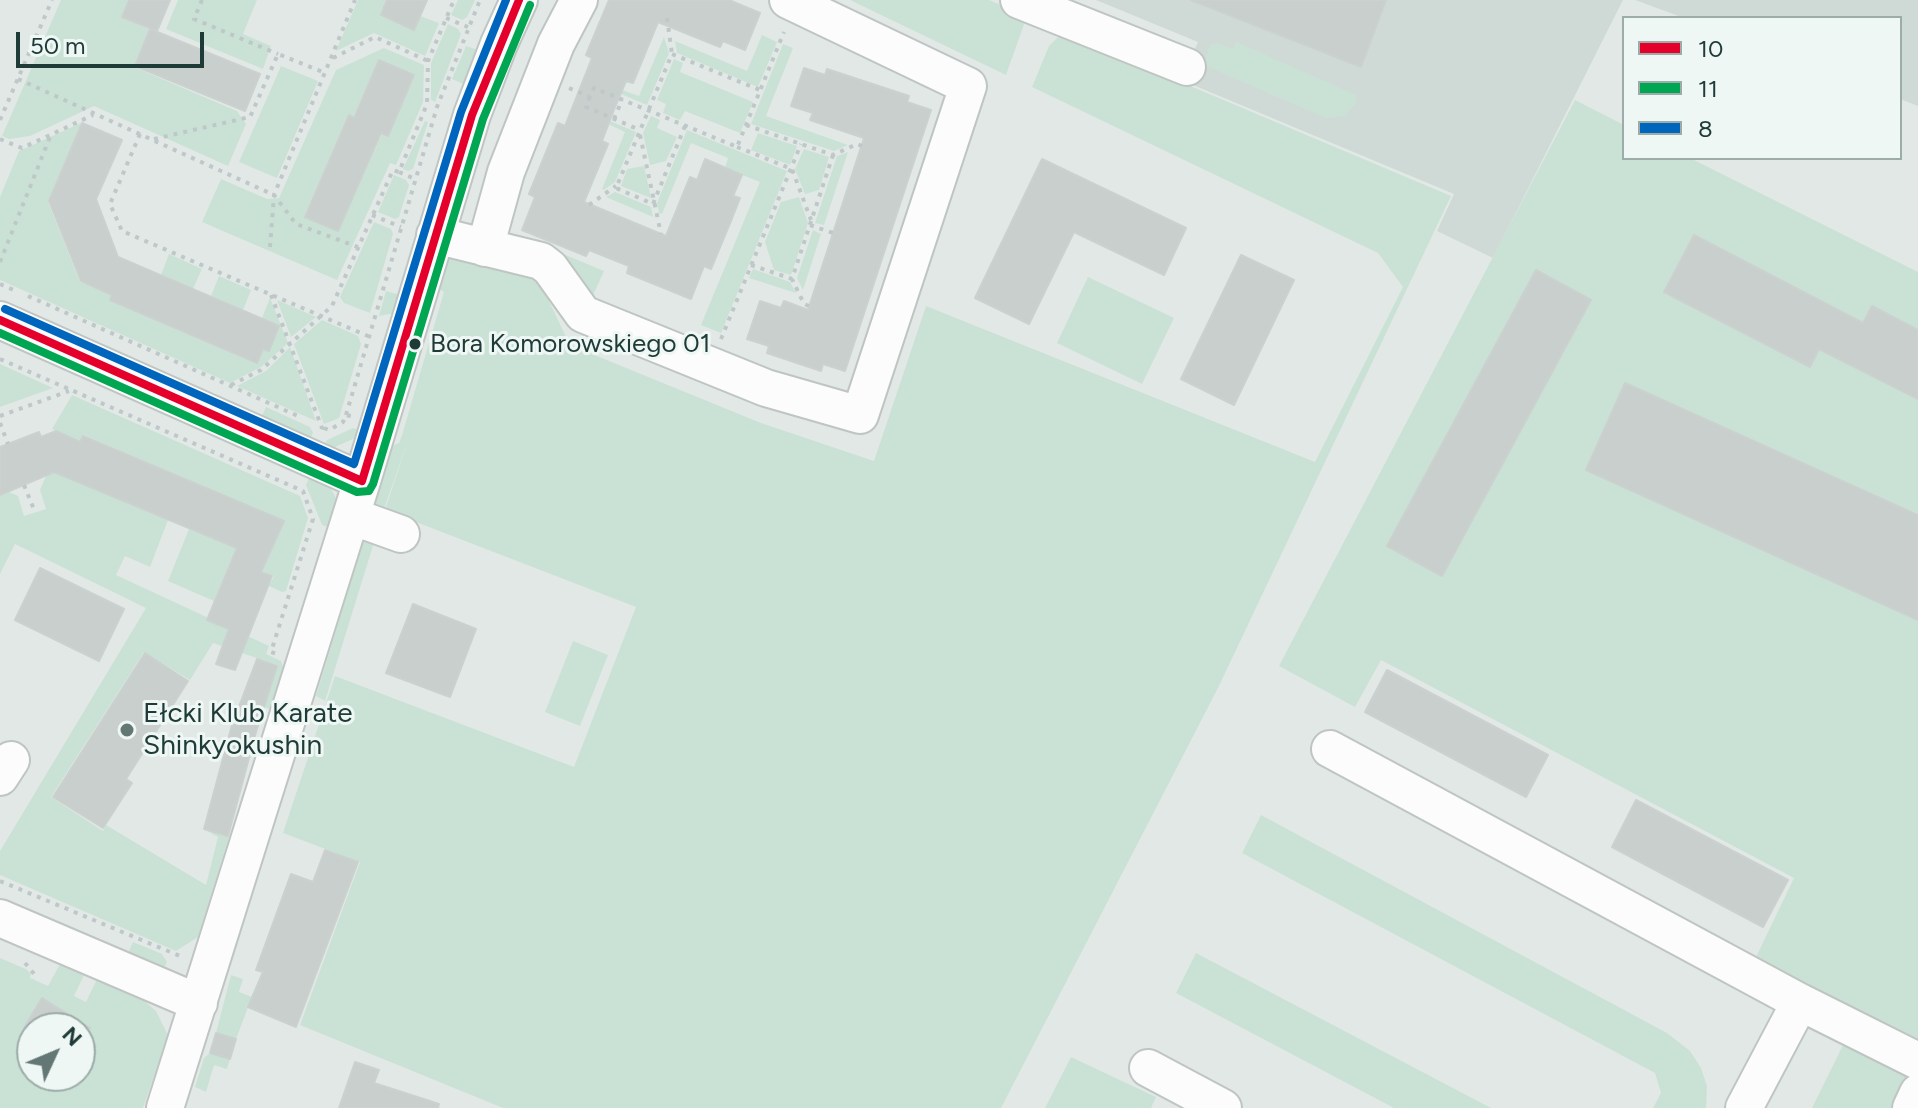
<!DOCTYPE html>
<html>
<head>
<meta charset="utf-8">
<style>
	body { margin:0 }
	#map { position:relative; width:1918px; height:1108px; overflow:hidden; background:#e2e8e6; font-family:Figtree,sans-serif }
	canvas { display:block }
	.legend { position:absolute; left:1622px; top:16px; width:280px; height:144px; box-sizing:border-box; background:#eff7f5; border:2px solid #9caca9; margin:0; padding:10px 14px; list-style:none; font-size:24px; color:#1f3b38 }
	.legend li { display:flex; align-items:center; gap:16px; height:40px }
	.legend b { width:40px; border:2px solid #9caca9 }
	.north { position:absolute; left:16px; top:1012px; width:80px; height:80px; box-sizing:border-box; background:#eff7f5; border:2px solid #9caca9; border-radius:50%; rotate:46deg; font-size:22px; font-weight:700; line-height:32px; text-align:center; color:#1f3b38 }
	.north::after { content:''; display:block; margin:auto; width:28px; height:36px; background:#637875; clip-path:polygon(50% 0,100% 100%,50% 72%,0 100%) }
	.scale { position:absolute; left:16px; top:32px; width:188px; height:36px; box-sizing:border-box; border:4px solid #1f3b38; border-top:0; padding-left:10px; font-size:24px; line-height:28px; white-space:nowrap; color:#1f3b38; -webkit-text-stroke:6px #eff7f5; paint-order:stroke }
</style>
</head>
<body>
<div id="map">
<canvas width="1918" height="1108"></canvas>
<ul class="legend">
<li><b style="height:10px;background:#e4002b"></b>10</li>
<li><b style="height:10px;background:#00a651"></b>11</li>
<li><b style="height:10px;background:#0065bd"></b>8</li>
</ul>
<div class="north">N</div>
<div class="scale">50 m</div>
</div>
<script>
const ctx = document.querySelector('canvas').getContext('2d');
ctx.lineJoin = 'round';
function fillPath(path, color) {
  ctx.fillStyle = color;
  ctx.fill(path, 'evenodd');
}
function poly(rows) {
  const path = new Path2D();
  for (const r of rows) {
    path.moveTo(r[0], r[1]);
    for (let i = 2; i < r.length; i += 2) path.lineTo(r[i], r[i + 1]);
  }
  return path;
}
function strokePath(path, color, width, dash) {
  ctx.strokeStyle = color;
  ctx.lineWidth = width;
  ctx.lineCap = dash ? 'butt' : 'round';
  ctx.setLineDash(dash || []);
  ctx.stroke(path);
}
function drawText(font, color, halo, rows, align = 'center') {
  ctx.font = font + ' Figtree,sans-serif';
  ctx.lineWidth = 6;
  ctx.setLineDash([]);
  ctx.textBaseline = 'middle';
  ctx.strokeStyle = halo;
  ctx.fillStyle = color;
  for (const [text, x, y, turn = 0] of rows) {
    ctx.save();
    ctx.translate(x, y);
    ctx.rotate((+turn || 0) * Math.PI / 180);
    ctx.textAlign = isNaN(turn) ? turn : align;
    if (halo) ctx.strokeText(text, 0, 0);
    ctx.fillText(text, 0, 0);
    ctx.restore();
  }
}
const built = poly([
	[1096,0,1623,0,1493,258,1437,231,1454,194,1181,80,1198,42],
	[1635,0,1918,0,1918,106,1900,99,1900,18,1684,18]
]);
const green = poly([
	[61,0,128,0,121,17,149,29,134,67,237,111,246,124,228,166,94,106,30,136,9,139,2,136],
	[178,0,257,0,243,34,271,46,263,69,166,29],
	[358,0,387,0,380,16,414,30,420,16,439,23,425,56,374,33,336,51],
	[458,0,475,0,467,17,462,20,451,15],
	[850,0,989,0,1027,16,1006,75],
	[448,24,458,29,461,34,435,102,431,100,431,63],
	[762,35,777,42,758,87,677,53,675,41,747,71],
	[1059,36,1072,36,1451,196,1218,688,1001,1108,503,1108,300,1025,360,862,283,833,335,676,574,767,636,607,385,510,409,437,382,515,374,506,392,446,399,443,402,435,444,292,439,289,449,252,535,272,570,345,761,423,874,461,926,306,1315,462,1403,287,1378,253,1032,87,1049,46],
	[664,37,669,53,647,105,621,94,622,90,639,96],
	[1236,42,1356,95,1356,103,1345,116,1326,118,1204,65,1210,45,1218,43,1233,49],
	[783,44,793,48,766,116,848,145,834,151,751,124],
	[466,46,484,52,470,87,452,79],
	[384,48,424,65,423,102,396,165,390,163,337,280,202,222,221,179,267,199,279,198,336,70],
	[379,59,415,75,388,136,382,134,338,232,304,217,348,115,353,117],
	[674,59,683,63,680,72,753,102,740,133,685,111,680,120,663,113,666,104,657,100],
	[281,66,318,81,277,178,239,162],
	[1575,100,1624,125,1624,158,1690,158,1918,272,1918,1039,1755,959,1794,878,1381,660,1355,707,1279,666],
	[651,116,660,120,657,128,677,137,666,161,650,165,643,133],
	[425,121,428,122,413,169,408,171,403,169],
	[610,121,636,132,615,182,604,190,602,189,625,132,608,124],
	[81,123,48,202,80,282,112,295,111,301,257,364,264,349,269,351,279,326,262,318,270,298,288,343,261,367,230,383,0,280,0,197,19,151],
	[687,130,787,171,721,333,701,325,760,182,725,168,728,158,691,143,662,214,659,213,657,203],
	[758,133,797,146,790,165,751,150],
	[804,149,829,157,819,190,805,194,795,169],
	[848,152,824,225,815,223,837,156],
	[644,166,651,198,621,186,627,169],
	[394,175,406,180,409,185,399,217,395,219,378,212],
	[615,192,651,207,653,217,606,197],
	[799,197,808,223,791,275,774,270,765,242,781,202],
	[374,222,391,229,393,234,370,313,344,303,340,297],
	[813,230,821,234,803,290,797,278],
	[556,251,604,271,591,300],
	[169,254,202,269,193,289,161,275],
	[753,269,790,282,796,293,749,278],
	[219,276,251,290,243,310,211,296],
	[1088,277,1174,318,1142,384,1057,343],
	[386,291,404,296,395,313,379,316],
	[277,300,316,317,291,337],
	[322,320,358,336,361,344,339,418,324,424,294,344],
	[290,347,316,421,237,386,266,371],
	[0,364,53,388,0,407],
	[72,395,300,496,308,518,286,591,282,592,269,586,274,576,258,569,272,536,277,537,284,521,84,435,80,441,52,429],
	[266,407,310,427,313,433,308,444,259,422],
	[353,428,362,431,355,438,335,447,323,448,327,440],
	[59,470,68,478,168,520,150,567,125,556,116,575,269,646,266,654,281,661,283,667,270,709,264,707,277,665,213,643,190,680,144,652,51,797,103,831,106,825,206,885,218,837,204,829,229,837,198,937,176,951,0,875,0,851,146,608,15,544,0,574,0,496,9,492,18,496,24,516,46,509,40,490,46,476],
	[312,471,329,486,335,496,338,508,335,530,322,525,306,485],
	[189,529,236,548,214,601,168,581],
	[365,536,376,536,325,701,316,696],
	[573,641,608,655,580,726,545,712],
	[1261,815,1667,1033,1690,1051,1701,1068,1707,1086,1706,1108,1653,1108,1661,1093,1655,1073,1242,853],
	[133,942,162,954,167,962,162,973,126,958],
	[1196,953,1491,1108,1394,1108,1176,993],
	[0,958,26,969,31,974,30,978,48,986,60,964,84,975,74,996,86,1002,97,979,142,999,156,1011,168,1035,143,1108,0,1108],
	[32,1028,80,1028,80,1076,32,1076],
	[231,975,243,979,239,992,252,997,236,1039,216,1033],
	[1846,1039,1910,1074,1896,1108,1812,1108],
	[210,1053,230,1059,227,1069,214,1065,206,1092,195,1087,204,1058],
	[1071,1057,1156,1097,1151,1108,1045,1108]
]);
const building = poly([
	[129,0,170,0,157,31,122,17,129,0],
	[387,0,427,0,414,30,381,15,387,0],
	[609,0,729,0,760,13,745,50,723,41,720,47,658,22,633,83,626,81,615,107,602,141,608,144,584,202,666,236,690,177,697,180,705,159,742,175,733,196,740,198,731,221,711,269,704,266,691,299,627,273,629,266,589,250,586,256,522,230,535,197,529,194,558,123,565,126,592,58,586,55,609,0],
	[1191,0,1386,0,1361,67,1191,0],
	[150,29,260,74,245,111,135,66,150,29],
	[379,60,414,75,388,136,381,133,338,231,305,217,349,115,354,118,379,60],
	[804,68,825,75,827,69,909,96,907,102,931,110,845,371,823,364,821,371,767,353,769,346,747,339,760,301,781,308,784,301,808,310,864,138,810,120,813,113,791,106,804,68],
	[82,123,122,140,96,199,118,257,279,326,269,351,263,349,257,363,110,300,112,295,81,281,49,201,82,123],
	[1042,159,1186,228,1164,275,1074,232,1029,324,975,298,1042,159],
	[1694,235,1863,323,1872,306,1918,330,1918,399,1819,349,1810,367,1664,292,1694,235],
	[1241,255,1294,280,1234,405,1181,379,1241,255],
	[1536,270,1591,300,1442,576,1387,546,1536,270],
	[1625,383,1918,515,1918,620,1586,470,1625,383],
	[56,431,80,442,83,436,284,521,261,572,272,576,235,670,216,664,229,629,207,620,237,548,54,472,0,495,0,447,39,432,41,437,56,431],
	[40,568,124,609,99,661,15,620,40,568],
	[413,604,476,629,450,697,386,673,413,604],
	[145,653,188,681,126,779,132,783,103,828,53,797,145,653],
	[257,659,277,666,256,732,228,836,204,829,232,725,257,659],
	[1387,670,1548,755,1526,797,1365,712,1387,670],
	[1636,800,1788,880,1763,927,1612,847,1636,800],
	[325,850,358,862,296,1027,248,1007,263,972,256,970,291,874,313,882,325,850],
	[42,998,90,1028,24,1028,42,998],
	[216,1033,236,1039,230,1059,210,1053,216,1033],
	[355,1062,379,1070,374,1083,439,1104,438,1108,339,1108,355,1062]
]);
const path = poly([
	[202,0,194,19,278,54],
	[446,18,468,27],
	[667,18,672,54],
	[333,58,375,37,428,61],
	[18,79,274,195,296,224,358,247],
	[569,88,590,97,594,88,737,147,784,32],
	[590,97,586,107,640,130],
	[614,119,622,100],
	[0,120,52,0],
	[746,125,833,155,857,144,862,146],
	[685,126,653,204,616,188,672,54,760,90],
	[140,134,110,204,122,231,368,336],
	[640,135,661,234],
	[0,139,22,148,93,115],
	[154,139,250,117,278,54,325,73],
	[737,147,792,169,811,220],
	[399,172,415,179],
	[589,205,616,186],
	[372,215,401,227],
	[810,225,833,233],
	[270,247,274,195,355,0],
	[0,262,52,132],
	[751,265,792,279],
	[0,284,16,291],
	[271,295,322,428,321,431],
	[28,296,298,416],
	[809,306,804,304,792,279,833,155],
	[721,339,801,144],
	[0,359,303,491,313,519,271,652,277,654],
	[231,385,261,370,332,306,393,170,399,172,427,104,428,61,454,0],
	[346,415,437,107,480,0],
	[0,416,69,391],
	[0,423,8,444],
	[324,428,329,430,343,422,346,415,351,416],
	[24,485,35,512],
	[0,881,180,956],
	[25,963,35,975,33,979]
]);
const minor = poly([
	[1019,0,1187,67],
	[435,235,541,261,550,268,583,314,766,388,860,415,968,86,788,0],
	[485,248,506,172,556,44,579,0],
	[0,320,362,481],
	[351,516,401,534],
	[1330,749,1800,1002,1918,1061],
	[0,777,11,760],
	[0,918,199,1003],
	[1148,1068,1223,1108],
	[165,1108,362,481,472,115,499,44,519,0],
	[1744,1108,1800,1002],
	[1911,1108,1918,1093]
]);
const bus1 = poly([
	[0,320,362,481,472,115,519,0]
]);
const bus2 = poly([
	[0,333,357,492,369,491,373,484,483,119,530,5]
]);
const bus3 = poly([
	[5,309,354,464,461,112,506,0]
]);
const markers = [
	[415,344,7,"#1f3b38"],
	[127,730,8,"#637875"]
];
const busNames = [
	["Bora Komorowskiego 01",430,344]
];
const poiNames = [
	["Ełcki Klub Karate",143,714],
	["Shinkyokushin",143,746]
];
fillPath(built, '#cfdad7');
fillPath(green, '#cae2d5');
fillPath(building, '#c9cfcd');
strokePath(building, '#cbd1cf', 2);
strokePath(minor, '#bfc5c3', 40);
strokePath(path, '#bfc8c8', 4, [4, 6]);
strokePath(minor, '#fbfcfb', 36);
strokePath(bus1, '#e4002b', 8);
strokePath(bus2, '#00a651', 8);
strokePath(bus3, '#0065bd', 8);
for (const [x, y, r, color] of markers) {
  const dot = new Path2D();
  dot.arc(x, y, r, 0, 2 * Math.PI);
  ctx.fillStyle = color;
  ctx.fill(dot);
  strokePath(dot, '#eff7f5', 3);
}
drawText('26px', '#1f3b38', '#eff7f5', busNames, 'left');
drawText('28px', '#1f3b38', '#eff7f5', poiNames, 'left');
</script>
</body>
</html>
